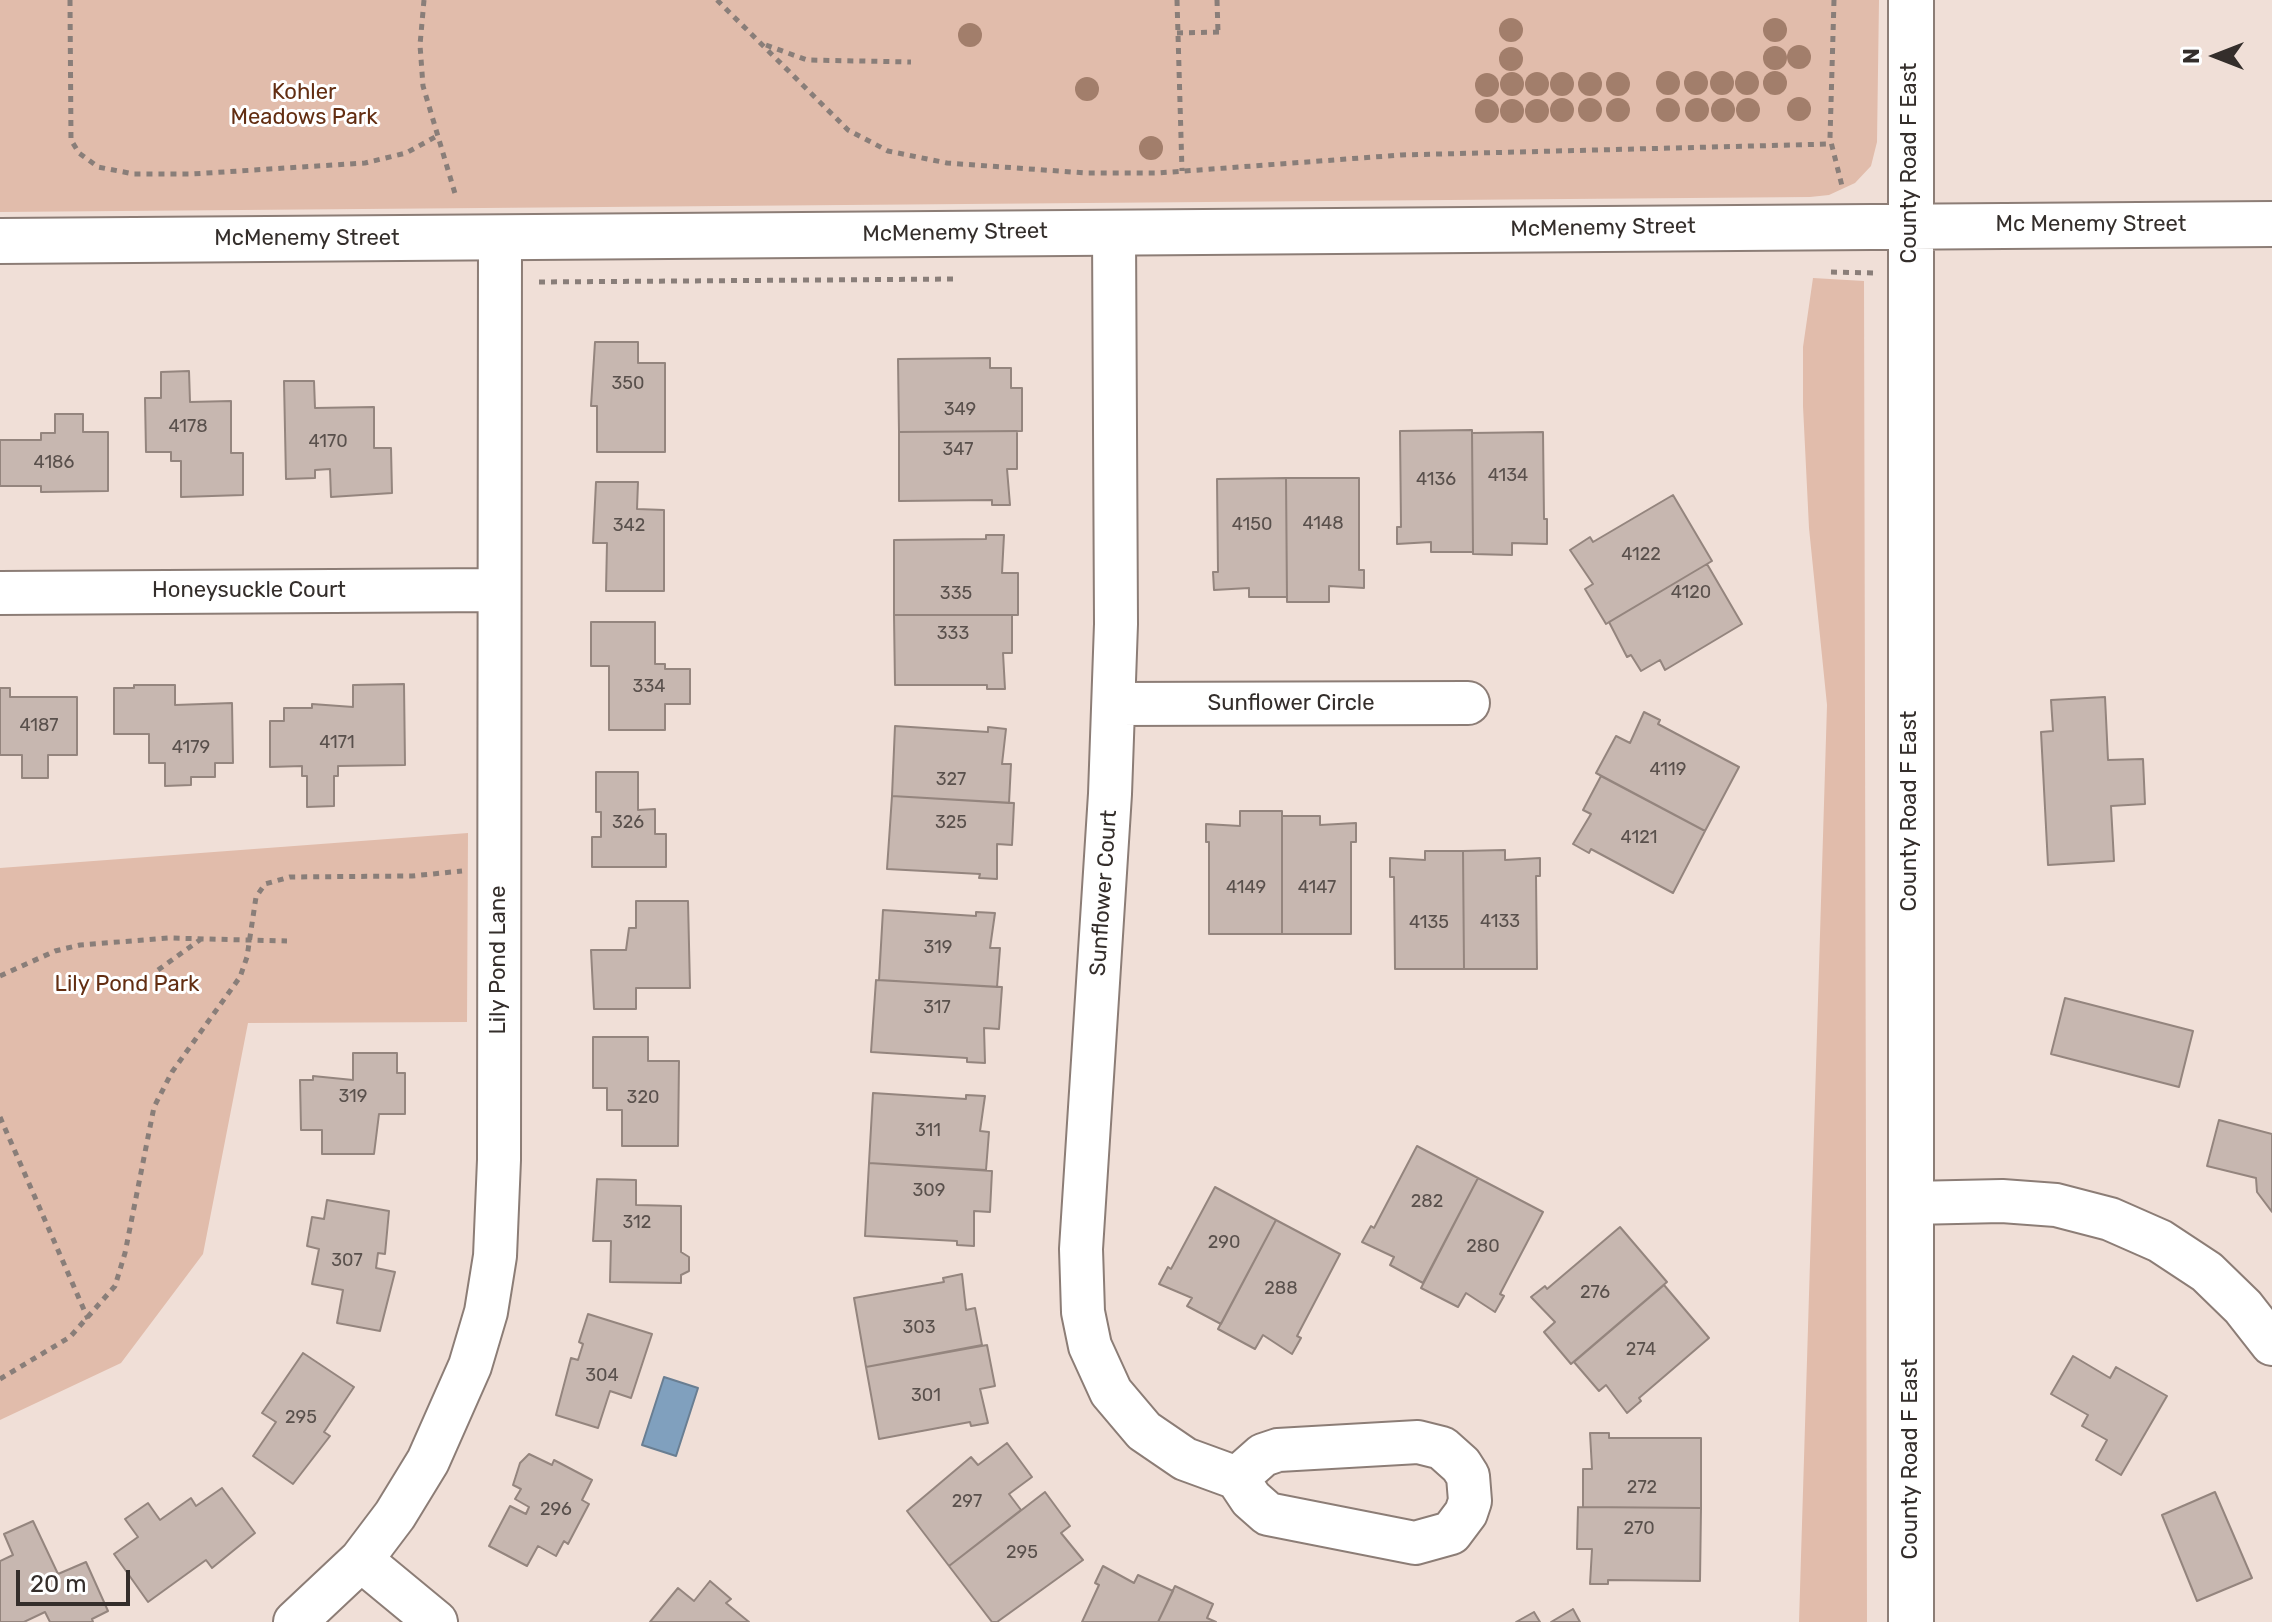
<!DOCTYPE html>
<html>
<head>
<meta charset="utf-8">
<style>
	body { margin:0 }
	#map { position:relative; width:2272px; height:1622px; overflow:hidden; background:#f0dfd7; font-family:Rubik,sans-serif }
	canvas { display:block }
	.north { position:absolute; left:2176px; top:16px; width:80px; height:80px; -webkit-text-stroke:6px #fff; paint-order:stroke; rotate:270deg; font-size:22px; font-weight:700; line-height:32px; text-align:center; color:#342e2b }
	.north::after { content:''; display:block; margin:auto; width:28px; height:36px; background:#342e2b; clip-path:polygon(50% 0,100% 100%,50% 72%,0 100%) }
	.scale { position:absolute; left:16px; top:1570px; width:114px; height:36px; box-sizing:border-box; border:4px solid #342e2b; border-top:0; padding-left:10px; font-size:24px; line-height:28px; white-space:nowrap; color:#342e2b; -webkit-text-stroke:6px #fff; paint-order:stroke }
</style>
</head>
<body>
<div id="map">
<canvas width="2272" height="1622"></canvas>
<div class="north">N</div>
<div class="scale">20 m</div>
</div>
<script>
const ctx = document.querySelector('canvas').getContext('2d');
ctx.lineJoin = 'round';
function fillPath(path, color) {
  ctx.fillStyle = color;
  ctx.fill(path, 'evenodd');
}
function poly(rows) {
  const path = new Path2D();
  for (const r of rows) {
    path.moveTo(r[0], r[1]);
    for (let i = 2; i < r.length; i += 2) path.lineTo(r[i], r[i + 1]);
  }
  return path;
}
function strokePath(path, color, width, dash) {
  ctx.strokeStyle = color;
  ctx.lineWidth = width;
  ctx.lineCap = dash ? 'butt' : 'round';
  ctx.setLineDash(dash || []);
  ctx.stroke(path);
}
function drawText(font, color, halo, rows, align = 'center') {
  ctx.font = font + ' Rubik,sans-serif';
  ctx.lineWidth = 6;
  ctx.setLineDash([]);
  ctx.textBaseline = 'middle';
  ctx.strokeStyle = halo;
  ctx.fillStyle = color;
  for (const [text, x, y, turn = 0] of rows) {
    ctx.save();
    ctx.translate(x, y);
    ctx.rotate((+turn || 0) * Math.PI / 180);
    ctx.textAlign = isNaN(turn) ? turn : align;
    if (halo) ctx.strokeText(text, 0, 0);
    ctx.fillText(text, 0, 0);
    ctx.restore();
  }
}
const green = poly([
	[0,0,1879,0,1877,142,1871,166,1855,183,1829,195,1810,197,0,212],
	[1813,278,1864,281,1867,1622,1799,1622,1827,705,1809,528,1803,406,1803,347],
	[468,833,467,1022,248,1023,203,1254,121,1363,0,1420,0,868]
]);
const water = poly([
	[664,1377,698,1388,676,1456,642,1445,664,1377]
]);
const building = poly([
	[595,342,638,342,638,363,665,363,665,452,597,452,597,406,591,406,595,342],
	[990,358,990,368,1011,368,1011,388,1022,388,1022,431,899,432,898,359,990,358],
	[189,371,190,402,231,401,231,453,243,453,243,495,181,497,181,461,171,461,171,452,146,452,145,398,161,398,161,372,189,371],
	[284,381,314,381,315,408,374,407,374,448,391,448,392,493,331,497,330,469,315,470,315,478,286,479,284,381],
	[55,414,83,414,83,432,108,432,108,491,41,492,41,486,0,486,0,440,41,440,41,433,55,433,55,414],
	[1472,430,1473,552,1431,552,1431,542,1397,544,1397,527,1401,527,1400,431,1472,430],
	[1017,431,1017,469,1007,469,1010,505,992,505,992,500,899,501,899,432,1017,431],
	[1543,432,1544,519,1547,519,1547,544,1512,543,1512,555,1473,554,1472,433,1543,432],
	[1286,478,1287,597,1249,597,1249,588,1214,590,1213,572,1218,572,1217,479,1286,478],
	[1286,478,1359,478,1359,570,1364,570,1364,588,1329,586,1329,602,1287,602,1286,478],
	[596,482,638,482,637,509,664,510,664,591,606,591,607,543,593,543,596,482],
	[1673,495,1712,561,1606,624,1585,589,1593,584,1570,550,1590,537,1593,542,1673,495],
	[986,535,1004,535,1002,573,1018,573,1018,615,894,615,894,540,986,539,986,535],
	[1707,564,1742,624,1665,670,1660,660,1641,671,1631,655,1627,657,1609,622,1707,564],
	[894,615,1012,615,1012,653,1003,653,1005,689,987,689,987,685,895,685,894,615],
	[591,622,655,622,655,664,665,664,665,669,690,669,690,704,665,704,665,730,609,730,609,666,591,666,591,622],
	[404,684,405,765,338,766,338,776,334,776,334,806,307,807,307,776,302,776,302,766,270,767,270,721,284,721,284,708,312,708,312,704,353,707,353,685,404,684],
	[134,685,175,685,175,705,232,703,233,763,215,763,215,777,191,777,191,785,165,786,165,763,149,763,149,734,114,734,114,688,134,688,134,685],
	[0,688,10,688,10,697,77,697,77,755,48,755,48,778,22,778,22,755,0,755,0,688],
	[2105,697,2108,760,2143,759,2145,804,2111,806,2114,861,2048,865,2041,732,2053,731,2051,700,2105,697],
	[1644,712,1660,720,1658,724,1739,767,1705,831,1596,773,1616,736,1630,743,1644,712],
	[895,726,988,732,988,727,1006,729,1002,764,1011,764,1009,803,892,796,895,726],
	[596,772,638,772,638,810,655,809,655,834,666,834,666,867,592,867,592,837,601,837,601,812,596,812,596,772],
	[1601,776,1705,831,1673,893,1591,849,1589,853,1573,844,1591,814,1583,810,1601,776],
	[892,796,1014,803,1012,845,997,844,997,879,979,878,980,874,887,869,892,796],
	[1240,811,1282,811,1282,934,1209,934,1209,842,1206,842,1206,824,1240,826,1240,811],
	[1282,816,1320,816,1320,825,1356,823,1356,842,1351,842,1351,934,1282,934,1282,816],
	[1505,850,1505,860,1540,858,1540,876,1536,876,1537,969,1464,969,1463,851,1505,850],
	[1425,851,1463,851,1464,969,1395,969,1394,877,1390,877,1390,858,1425,860,1425,851],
	[636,901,688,901,690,988,636,988,636,1009,594,1009,591,950,626,950,629,928,636,928,636,901],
	[883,910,976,916,976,912,995,913,990,948,1000,948,997,987,879,980,883,910],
	[876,980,1002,987,999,1029,984,1028,985,1063,967,1062,967,1058,871,1052,876,980],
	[2065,998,2193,1031,2179,1087,2051,1054,2065,998],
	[593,1037,648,1037,648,1061,679,1061,678,1146,622,1146,622,1110,607,1110,607,1088,593,1088,593,1037],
	[353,1053,397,1053,397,1073,405,1073,405,1114,379,1114,374,1154,322,1154,322,1130,301,1130,300,1080,313,1080,313,1076,353,1080,353,1053],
	[873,1093,966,1099,966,1095,985,1096,980,1131,989,1132,986,1170,869,1163,873,1093],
	[2219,1120,2272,1134,2272,1212,2257,1192,2256,1178,2207,1166,2219,1120],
	[1417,1146,1478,1178,1423,1283,1390,1265,1394,1257,1362,1242,1371,1226,1374,1228,1417,1146],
	[869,1163,992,1171,990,1212,974,1211,974,1246,957,1245,957,1241,865,1236,869,1163],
	[1478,1178,1543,1212,1500,1294,1504,1296,1495,1312,1466,1293,1458,1307,1421,1288,1478,1178],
	[597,1179,636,1180,636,1205,681,1206,681,1252,689,1257,689,1271,681,1275,681,1283,610,1282,611,1241,593,1241,597,1179],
	[1215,1187,1276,1220,1221,1324,1187,1306,1192,1298,1159,1284,1168,1267,1171,1269,1215,1187],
	[327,1200,389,1211,385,1254,378,1253,376,1268,395,1272,380,1331,337,1323,343,1290,312,1284,319,1249,307,1246,312,1217,324,1219,327,1200],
	[1276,1220,1340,1254,1297,1336,1301,1338,1292,1354,1263,1335,1255,1349,1218,1329,1276,1220],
	[1620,1227,1667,1282,1571,1364,1544,1332,1555,1322,1531,1297,1545,1286,1547,1289,1620,1227],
	[962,1274,966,1310,975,1308,982,1345,866,1367,854,1298,944,1282,943,1278,962,1274],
	[1664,1285,1709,1338,1639,1398,1641,1401,1627,1413,1606,1385,1599,1391,1574,1362,1664,1285],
	[588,1314,652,1334,631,1398,610,1391,598,1428,556,1415,571,1358,578,1360,583,1344,579,1342,588,1314],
	[987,1345,995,1386,980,1389,988,1423,971,1426,970,1422,879,1439,866,1367,987,1345],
	[303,1353,354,1387,324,1432,330,1436,293,1484,253,1456,276,1422,262,1413,303,1353],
	[2073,1356,2110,1378,2116,1367,2167,1396,2121,1475,2096,1460,2107,1440,2082,1426,2088,1415,2051,1394,2073,1356],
	[1590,1433,1609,1433,1609,1438,1701,1438,1701,1508,1583,1507,1583,1469,1592,1469,1590,1433],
	[1007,1443,1032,1477,1009,1494,1021,1510,949,1566,907,1511,971,1457,978,1465,1007,1443],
	[529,1454,552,1465,554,1460,592,1480,582,1500,589,1504,568,1544,564,1541,556,1556,538,1546,527,1566,489,1546,510,1506,526,1514,529,1507,515,1499,521,1489,513,1485,520,1463,529,1454],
	[222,1488,255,1533,212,1568,206,1560,148,1602,114,1554,138,1537,125,1519,148,1503,160,1520,191,1498,196,1506,222,1488],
	[1045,1492,1070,1526,1061,1533,1083,1560,997,1622,992,1622,949,1566,1045,1492],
	[2215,1492,2252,1578,2197,1601,2162,1515,2215,1492],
	[1578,1507,1701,1508,1700,1581,1608,1580,1608,1584,1590,1584,1592,1549,1577,1549,1578,1507],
	[33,1521,58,1574,86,1562,108,1611,92,1619,93,1622,50,1622,45,1612,24,1622,0,1622,0,1561,13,1555,4,1534,33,1521],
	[1103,1566,1134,1583,1138,1575,1173,1591,1158,1622,1082,1622,1099,1585,1095,1583,1103,1566],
	[710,1581,731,1599,726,1603,749,1622,650,1622,678,1588,694,1601,710,1581],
	[1175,1586,1213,1604,1207,1618,1216,1622,1158,1622,1175,1586],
	[1573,1609,1580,1622,1551,1622,1573,1609],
	[1534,1612,1540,1622,1516,1622,1534,1612]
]);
const path = poly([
	[70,0,71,140,79,153,98,167,134,174,191,174,365,163,406,153,437,136],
	[424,0,420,45,423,86,456,197],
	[717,0,848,130,888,151,947,163,1086,173,1158,173,1401,155,1830,144],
	[1177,0,1182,171],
	[1217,0,1218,32],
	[1834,0,1830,138,1842,186],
	[1177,33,1221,32],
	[766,45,807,60,911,62],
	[1831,272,1873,273],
	[539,282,957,279],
	[158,970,201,939],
	[0,976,55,951,80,945,169,938,287,941],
	[0,1117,88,1319],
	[0,1379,70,1337,115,1286,125,1253,154,1107,172,1072,240,977,247,957,256,897,265,884,290,877,412,876,462,871]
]);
const street = poly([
	[1114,232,1116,624,1110,794,1081,1249,1083,1312,1090,1346,1111,1392,1144,1431,1185,1459,1237,1478,1251,1499,1268,1514,1415,1543,1451,1533,1466,1513,1470,1501,1468,1476,1461,1465,1442,1448,1418,1442,1278,1450,1263,1455,1237,1478],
	[0,593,499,590],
	[1114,704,1468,703],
	[1911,1203,2002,1201,2056,1205,2110,1219,2160,1241,2207,1272,2243,1307,2272,1344],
	[361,1560,436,1622],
	[295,1622,361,1560,395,1515,428,1461,470,1366,486,1312,495,1256,499,1160,500,237]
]);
const secondary = poly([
	[1911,0,1911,1622],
	[0,241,2272,224]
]);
const trees = [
	[1511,30],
	[1775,30],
	[970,35],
	[1799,57],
	[1775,58],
	[1511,59],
	[1668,83],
	[1696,83],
	[1722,83],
	[1747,83],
	[1775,83],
	[1512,84],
	[1537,84],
	[1562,84],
	[1590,84],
	[1618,84],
	[1487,85],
	[1087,89],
	[1799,109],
	[1562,110],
	[1590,110],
	[1618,110],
	[1668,110],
	[1697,110],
	[1723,110],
	[1748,110],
	[1487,111],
	[1512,111],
	[1537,111],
	[1151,148]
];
const numberNames = [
	["350",628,384],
	["349",960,410],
	["4178",188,427],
	["4170",328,442],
	["347",958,450],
	["4186",54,463],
	["4134",1508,476],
	["4136",1436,480],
	["4148",1323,524],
	["4150",1252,525],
	["342",629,526],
	["4122",1641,555],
	["4120",1691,593],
	["335",956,594],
	["333",953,634],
	["334",649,687],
	["4187",39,726],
	["4171",337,743],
	["4179",191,748],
	["4119",1668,770],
	["327",951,780],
	["326",628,823],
	["325",951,823],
	["4121",1639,838],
	["4149",1246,888],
	["4147",1317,888],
	["4133",1500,922],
	["4135",1429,923],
	["319",938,948],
	["317",937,1008],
	["319",353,1097],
	["320",643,1098],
	["311",928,1131],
	["309",929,1191],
	["282",1427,1202],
	["312",637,1223],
	["290",1224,1243],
	["280",1483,1247],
	["307",347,1261],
	["288",1281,1289],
	["276",1595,1293],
	["303",919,1328],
	["274",1641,1350],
	["304",602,1376],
	["301",926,1396],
	["295",301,1418],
	["272",1642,1488],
	["297",967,1502],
	["296",556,1510],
	["270",1639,1529],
	["295",1022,1553]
];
const parkNames = [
	["Kohler",304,93],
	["Meadows Park",304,118],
	["Lily Pond Park",127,985]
];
const streetNames = [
	["County Road F East",1910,163,-90],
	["Mc Menemy Street",2091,225],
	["McMenemy Street",1603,228,-1],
	["McMenemy Street",955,233,-1],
	["McMenemy Street",307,239],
	["Honeysuckle Court",249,591],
	["Sunflower Circle",1291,704],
	["County Road F East",1910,811,-90],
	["Sunflower Court",1104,893,-86],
	["Lily Pond Lane",499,960,-90],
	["County Road F East",1911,1459,-90]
];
fillPath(green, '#e1bcab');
fillPath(water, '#80a0be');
strokePath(water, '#697e92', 2);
fillPath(building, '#c7b7b0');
strokePath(building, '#94857e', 2);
strokePath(street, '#8c7d76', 46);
strokePath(secondary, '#8c7d76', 48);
strokePath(path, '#897e79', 5, [6, 6]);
strokePath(street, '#fff', 42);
strokePath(secondary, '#fff', 44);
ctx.fillStyle = '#a27e6b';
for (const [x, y] of trees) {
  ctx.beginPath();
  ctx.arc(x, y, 12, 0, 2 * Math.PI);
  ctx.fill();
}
drawText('18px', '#59504c', null, numberNames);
drawText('22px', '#632e12', '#fff', parkNames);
drawText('22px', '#342e2b', '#fff', streetNames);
</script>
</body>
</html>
